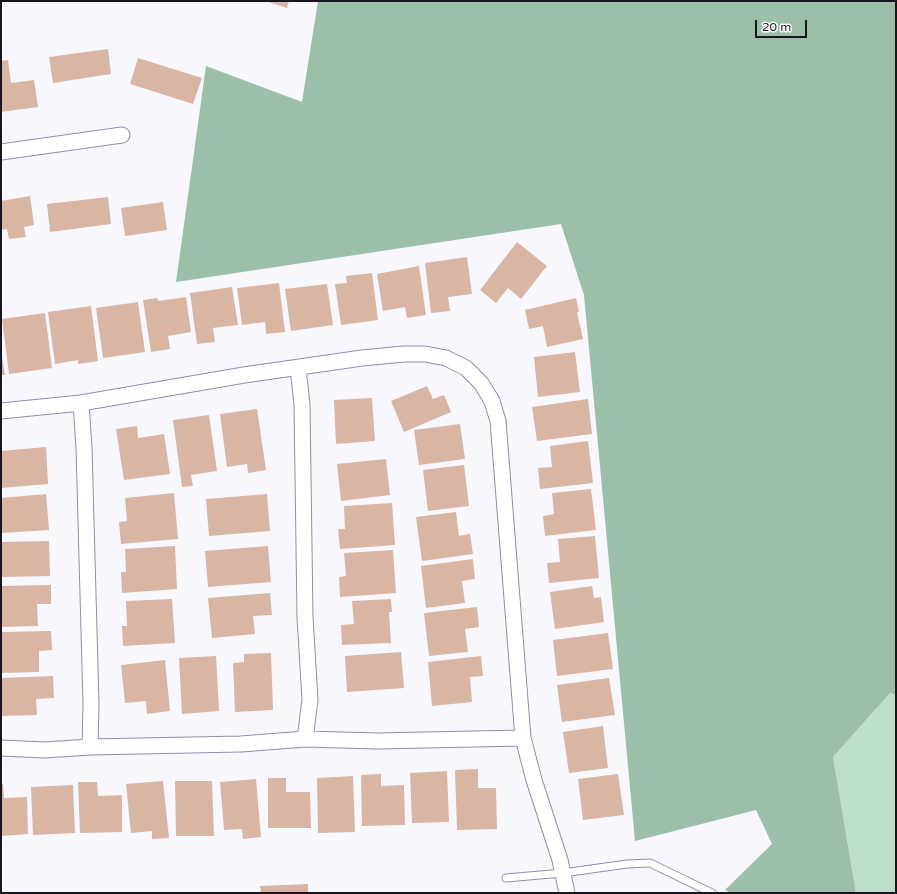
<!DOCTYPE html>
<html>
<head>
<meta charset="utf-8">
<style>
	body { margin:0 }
	#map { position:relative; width:897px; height:894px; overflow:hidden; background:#f9f7fe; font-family:"Varela Round",sans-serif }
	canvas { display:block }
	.frame { position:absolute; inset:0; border:2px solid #181521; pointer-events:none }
	.scale { position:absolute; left:755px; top:20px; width:52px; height:18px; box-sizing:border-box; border:2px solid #181521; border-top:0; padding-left:5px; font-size:12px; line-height:14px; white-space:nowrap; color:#181521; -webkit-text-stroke:3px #fff; paint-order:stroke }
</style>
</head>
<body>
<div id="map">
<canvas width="897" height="894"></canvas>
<div class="frame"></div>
<div class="scale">20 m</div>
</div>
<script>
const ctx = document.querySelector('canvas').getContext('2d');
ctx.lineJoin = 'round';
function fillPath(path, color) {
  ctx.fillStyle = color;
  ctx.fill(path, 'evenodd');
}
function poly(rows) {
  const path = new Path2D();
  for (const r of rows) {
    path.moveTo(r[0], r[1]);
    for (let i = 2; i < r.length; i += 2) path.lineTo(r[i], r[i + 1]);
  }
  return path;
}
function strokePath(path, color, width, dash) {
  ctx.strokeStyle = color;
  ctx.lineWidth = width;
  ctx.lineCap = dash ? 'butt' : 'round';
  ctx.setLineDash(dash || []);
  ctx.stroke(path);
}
const green = poly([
	[890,693,896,695,896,893,856,893,833,757]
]);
const forest = poly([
	[318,1,896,1,896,695,890,693,833,757,856,893,731,893,725,890,772,844,756,810,635,841,584,295,561,224,176,282,206,66,302,102]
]);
const building = poly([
	[266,1,289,1,287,8],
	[108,49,111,74,53,83,49,57],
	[138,58,202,78,193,104,130,84],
	[8,60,11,83,34,80,38,107,1,112,1,61],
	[30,196,34,225,24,227,26,237,9,239,7,229,1,230,1,201],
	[108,197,111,224,50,232,47,204],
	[163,202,167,230,125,236,121,208],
	[517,242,547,266,521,299,508,288,496,303,480,290],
	[467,257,472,294,448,297,450,311,431,313,425,263],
	[419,266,426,315,407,318,405,307,383,311,377,274],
	[372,273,378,320,341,325,335,284,347,283,346,276],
	[279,283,285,332,266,334,265,322,242,325,237,288],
	[327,284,333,325,291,331,285,289],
	[232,287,238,325,213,328,215,342,197,344,190,293],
	[186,297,191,332,168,336,170,349,151,352,143,300,157,298,158,301],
	[576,298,579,312,577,312,583,339,547,347,543,326,529,329,525,310],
	[138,302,145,352,103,358,96,308],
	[91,306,98,361,78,364,78,360,55,364,48,312],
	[45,313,52,368,9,374,2,319],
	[1,351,5,375,1,375],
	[575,352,580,392,538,397,534,357],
	[427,386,433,399,444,395,451,412,404,432,391,401],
	[372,398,375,441,336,444,334,400],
	[588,399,592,434,537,441,532,407],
	[257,409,266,470,248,473,247,464,227,467,220,414],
	[209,415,217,471,191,475,193,486,182,487,173,420],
	[460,424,465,459,419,465,414,430],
	[137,426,138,438,164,434,170,474,124,480,116,429],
	[588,441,593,483,540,489,538,468,552,467,550,446],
	[46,447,48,484,1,488,1,451],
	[386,459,390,495,341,501,337,464],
	[464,465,469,506,428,511,423,470],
	[591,489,596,530,545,536,543,516,554,514,552,493],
	[174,493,178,539,121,544,119,522,127,521,125,498],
	[46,494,49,530,1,533,1,498],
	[267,494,270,531,209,536,206,499],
	[392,503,395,545,340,549,338,529,345,529,344,506],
	[456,512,459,536,470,534,473,554,422,561,416,517],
	[595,536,599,578,549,583,547,563,560,562,558,539],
	[49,541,50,576,1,577,1,542],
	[175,546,177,589,122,593,121,572,126,572,125,549],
	[268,546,271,582,208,587,205,551],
	[393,550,396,593,340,597,339,577,346,576,344,553],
	[473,559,475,579,462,581,465,603,426,608,421,566],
	[51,585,51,604,37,604,38,626,1,627,1,586],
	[592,586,594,598,601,597,604,622,555,629,550,592],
	[270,593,272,615,253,616,255,634,212,638,208,598],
	[172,599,175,643,123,646,122,626,127,626,126,601],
	[391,599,392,612,389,612,391,643,342,645,341,625,354,624,352,601],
	[477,607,479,627,465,629,468,652,429,656,424,613],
	[51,631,52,650,39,651,39,672,1,673,1,632],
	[608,633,613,669,557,676,553,640],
	[401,652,404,688,347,692,345,656],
	[271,653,273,710,235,712,233,663,244,662,244,654],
	[216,656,219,711,182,714,179,658],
	[481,656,483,676,470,677,472,702,432,706,428,662],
	[165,660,170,711,147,714,146,701,125,703,121,665],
	[53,676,54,698,36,699,37,715,1,716,1,678],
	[609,678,615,715,562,722,557,685],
	[603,726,608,768,569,773,563,732],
	[478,769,478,788,496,788,497,829,457,830,455,770],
	[447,771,449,822,412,823,410,773],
	[381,774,381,786,404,785,405,825,362,826,361,775],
	[618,774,624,815,583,820,578,779],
	[353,776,355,832,318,833,317,778],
	[268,778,286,778,286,792,310,792,311,828,268,828],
	[256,779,261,837,243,839,242,829,224,830,220,782],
	[163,781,169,838,152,839,152,831,131,833,126,784],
	[175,781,212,781,214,836,176,836],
	[78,782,97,782,98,796,122,795,122,832,80,833],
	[1,784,3,784,4,798,27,797,28,834,1,836],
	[73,785,75,833,33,835,31,787],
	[308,884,308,893,261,893,260,886]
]);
const service = poly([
	[506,878,563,873,627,864,650,863,712,893]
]);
const minor = poly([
	[1,152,122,135],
	[298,368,302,404,305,617,310,700,305,739],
	[81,403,84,448,91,704,90,747],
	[1,411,81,403,244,375,362,358,404,354,425,354,446,358,466,368,481,383,492,401,498,421,523,738,534,780,560,860,567,893],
	[1,748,44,750,90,747,241,744,305,739,377,741,523,738]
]);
fillPath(green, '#bcdfca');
fillPath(forest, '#9bbfa9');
fillPath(building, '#d8b6a3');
strokePath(service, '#938bab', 9);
strokePath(minor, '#938bab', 17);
strokePath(service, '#fff', 7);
strokePath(minor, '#fff', 15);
</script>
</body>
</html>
